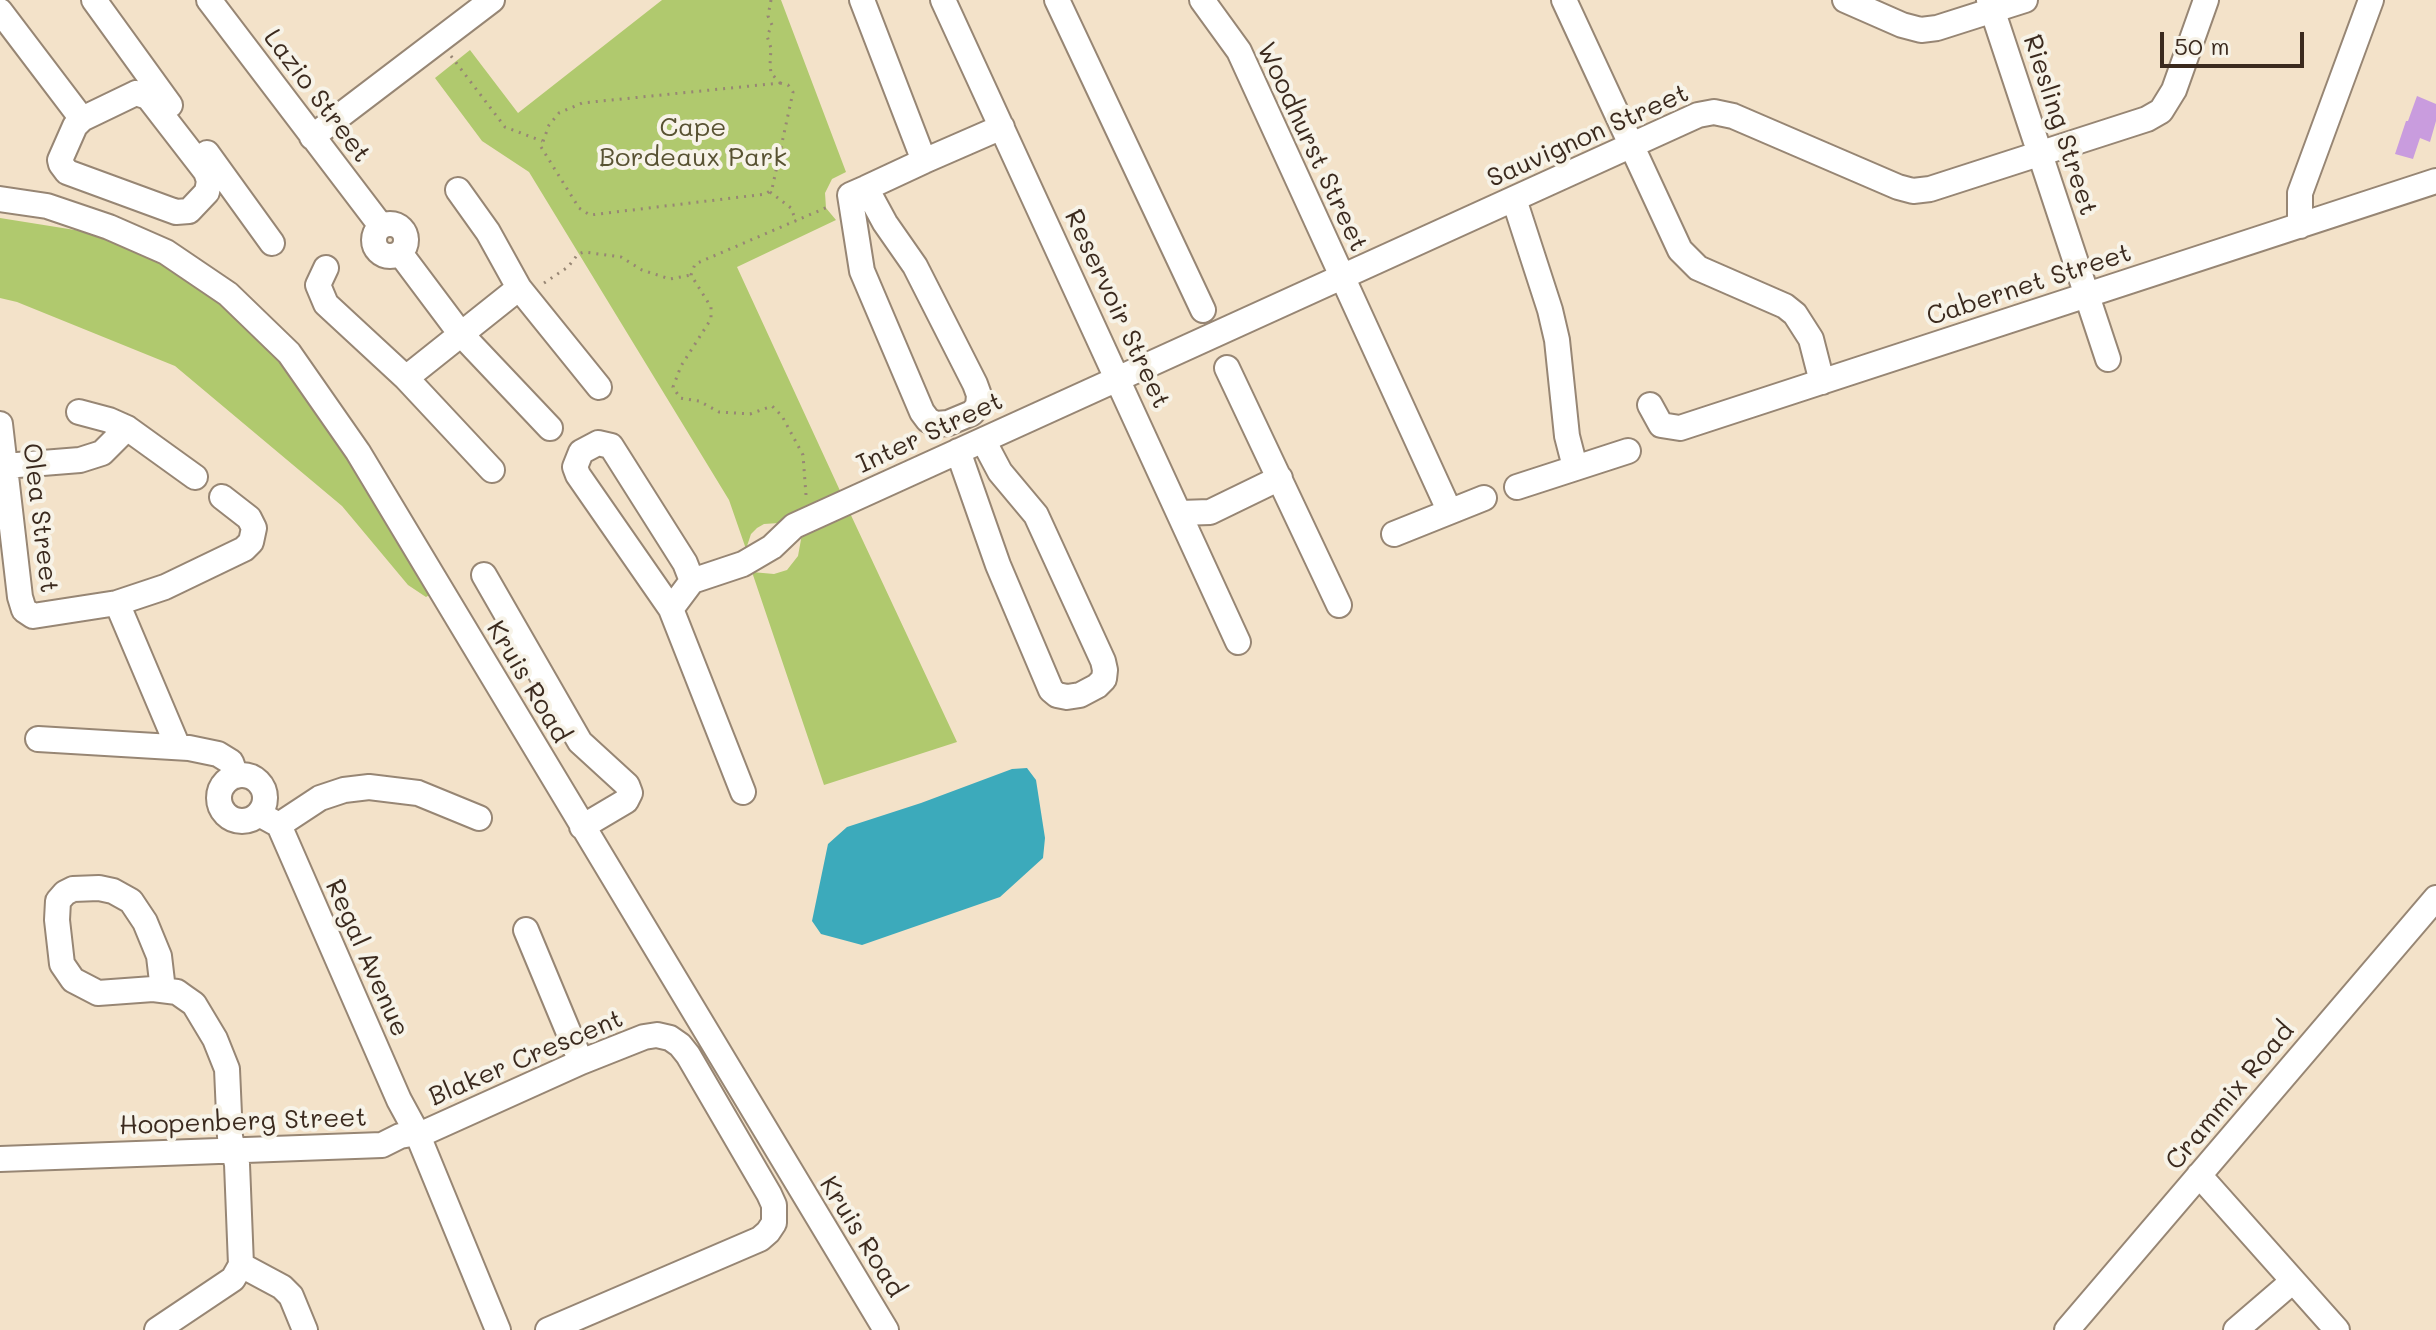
<!DOCTYPE html>
<html>
<head>
<meta charset="utf-8">
<style>
	body { margin:0 }
	#map { position:relative; width:2436px; height:1330px; overflow:hidden; background:#f3e2c9; font-family:Mali,sans-serif }
	canvas { display:block }
	.scale { position:absolute; left:2160px; top:32px; width:144px; height:36px; box-sizing:border-box; border:4px solid #3b2a1e; border-top:0; padding-left:10px; font-size:24px; line-height:28px; white-space:nowrap; color:#3b2a1e; -webkit-text-stroke:6px #f7f3e8; paint-order:stroke }
</style>
</head>
<body>
<div id="map">
<canvas width="2436" height="1330"></canvas>
<div class="scale">50 m</div>
</div>
<script>
const ctx = document.querySelector('canvas').getContext('2d');
ctx.lineJoin = 'round';
function fillPath(path, color) {
  ctx.fillStyle = color;
  ctx.fill(path, 'evenodd');
}
function poly(rows) {
  const path = new Path2D();
  for (const r of rows) {
    if (r.length === 3) {
      path.moveTo(r[0] + r[2], r[1]);
      path.arc(r[0], r[1], r[2], 0, 2 * Math.PI);
      continue;
    }
    path.moveTo(r[0], r[1]);
    for (let i = 2; i < r.length; i += 2) path.lineTo(r[i], r[i + 1]);
  }
  return path;
}
function strokePath(path, color, width, dash) {
  ctx.strokeStyle = color;
  ctx.lineWidth = width;
  ctx.lineCap = dash ? 'butt' : 'round';
  ctx.setLineDash(dash || []);
  ctx.stroke(path);
}
function drawText(font, color, halo, rows, align = 'center') {
  ctx.font = font + ' Mali,sans-serif';
  ctx.lineWidth = 8;
  ctx.setLineDash([]);
  ctx.textBaseline = 'middle';
  ctx.strokeStyle = halo;
  ctx.fillStyle = color;
  for (const [text, x, y, turn = 0] of rows) {
    ctx.save();
    ctx.translate(x, y);
    ctx.rotate((+turn || 0) * Math.PI / 180);
    ctx.textAlign = isNaN(turn) ? turn : align;
    if (halo) ctx.strokeText(text, 0, 0);
    ctx.fillText(text, 0, 0);
    ctx.restore();
  }
}
const green = poly([
	[662,0,781,0,846,172,832,179,825,193,826,208,836,220,737,267,842,495,779,523,764,524,757,528,751,534,746,549,729,500,529,172,482,141,435,78,470,50,518,113],
	[0,218,100,234,140,249,213,295,272,350,331,428,431,594,426,597,408,585,342,506,175,366,17,302,0,298],
	[849,511,957,742,824,785,752,572,774,574,787,570,798,556,802,534]
]);
const water = poly([
	[1027,768,1036,780,1045,838,1043,858,1000,897,862,945,821,934,812,921,828,844,847,827,921,803,1012,769]
]);
const building = poly([
	[2417,96,2436,104,2436,121,2430,142,2420,138,2413,159,2395,154,2406,121,2408,121]
]);
const path = poly([
	[771,0,768,16,772,25,767,36,771,48,770,65,771,73,780,83],
	[451,56,505,127,542,141],
	[780,83,788,85,793,92,772,189,766,194,590,215,579,208,541,147,549,125,559,113,582,103,780,83],
	[770,192,791,208,796,221],
	[544,283,568,267,578,254,584,252,621,257,642,270,670,279,691,275],
	[806,495,803,455,782,416,772,406,750,414,719,412,699,401,680,398,673,387,681,366,711,319,711,307,691,275,695,264,830,206]
]);
const minor = poly([
	[94,0,170,105],
	[209,0,381,226],
	[862,0,924,161],
	[943,0,1238,642],
	[1057,0,1203,310],
	[1202,0,1239,51,1449,510],
	[1564,0,1680,250,1698,268,1785,306,1795,314,1811,339,1822,382],
	[1845,0,1902,25,1921,30,1937,28,2025,0],
	[1989,0,2108,359],
	[0,11,82,119],
	[136,93,148,97,206,172,209,181,207,192,189,211,176,212,67,172,61,164,60,160,75,126,82,119,136,93],
	[312,137,492,0],
	[207,153,272,243],
	[866,188,885,223,915,266,975,384,979,395,978,406,972,413,948,423,936,424,928,420,922,412,862,271,850,195,866,188,924,161,1002,127],
	[458,190,488,232,519,288,599,387],
	[0,199,47,206,109,227,166,252,228,294,289,353,358,452,886,1330],
	[1514,199,1550,310,1557,340,1567,436,1575,467],
	[390,240,16],
	[2300,226,2300,193,2371,0],
	[400,253,460,333,550,428],
	[326,268,318,285,326,304,406,378,492,470],
	[1227,368,1339,605],
	[406,378,519,288],
	[1650,405,1661,425,1680,428,2436,181],
	[79,412,109,420,127,428,195,477],
	[0,424,20,597,24,610,33,616,117,603,165,587,244,549,251,542,254,528,249,518,222,497],
	[958,451,998,565,1051,690,1057,695,1067,697,1080,695,1097,686,1104,679,1105,670,1103,661,1036,515,1000,472,983,440],
	[5,466,80,460,102,453,127,428],
	[1517,487,1628,451],
	[1180,513,1210,512,1280,478],
	[1394,534,1484,498],
	[484,575,580,742,627,785,630,793,626,801,582,827],
	[692,581,685,563,611,446,598,443,581,452,575,467,578,475,671,609,743,792],
	[117,603,178,747],
	[671,609,692,581,743,564,772,547,794,526,1698,115,1714,112,1733,116,1898,187,1913,191,1930,189,2147,119,2161,111,2174,90,2206,0],
	[38,739,189,748,218,754,231,762,236,776],
	[242,798,23],
	[259,814,279,825,399,1100,417,1133,498,1330],
	[279,825,320,798,344,790,369,787,418,793,479,818],
	[526,930,581,1062],
	[0,1159,382,1145,400,1136,428,1131,581,1062,644,1037,657,1035,670,1038,680,1045,688,1055,769,1194,774,1205,774,1223,768,1232,760,1239,548,1330],
	[2199,1175,2337,1330],
	[241,1265,282,1287,291,1296,305,1330],
	[157,1330,233,1279,241,1265,237,1164,230,1137,227,1069,215,1039,194,1004,184,997,177,992,153,989,98,993,73,980,62,964,57,920,58,901,65,893,73,889,99,888,113,891,131,901,145,922,159,956,163,990],
	[2067,1330,2436,898],
	[2236,1330,2293,1281]
]);
const streetNames = [
	["Lazio Street",317,96,53],
	["Riesling Street",2060,125,72],
	["Sauvignon Street",1588,136,-24],
	["Woodhurst Street",1312,147,65],
	["Cabernet Street",2029,285,-18],
	["Reservoir Street",1117,309,65],
	["Inter Street",930,433,-25],
	["Olea Street",40,518,83],
	["Kruis Road",528,682,59],
	["Regal Avenue",367,958,66],
	["Blaker Crescent",526,1058,-23],
	["Crammix Road",2230,1096,-50],
	["Hoopenberg Street",243,1122,-2],
	["Kruis Road",862,1237,58]
];
const parkNames = [
	["Cape",693,128],
	["Bordeaux Park",693,158]
];
fillPath(green, '#b0c96e');
fillPath(water, '#3caabb');
fillPath(building, '#c99cde');
strokePath(minor, '#978674', 28);
strokePath(path, '#978674', 3, [2, 6]);
strokePath(minor, '#fff', 24);
drawText('26px', '#3b2a1e', '#f7f3e8', streetNames);
drawText('26px', '#585232', '#f7f3e8', parkNames);
</script>
</body>
</html>
